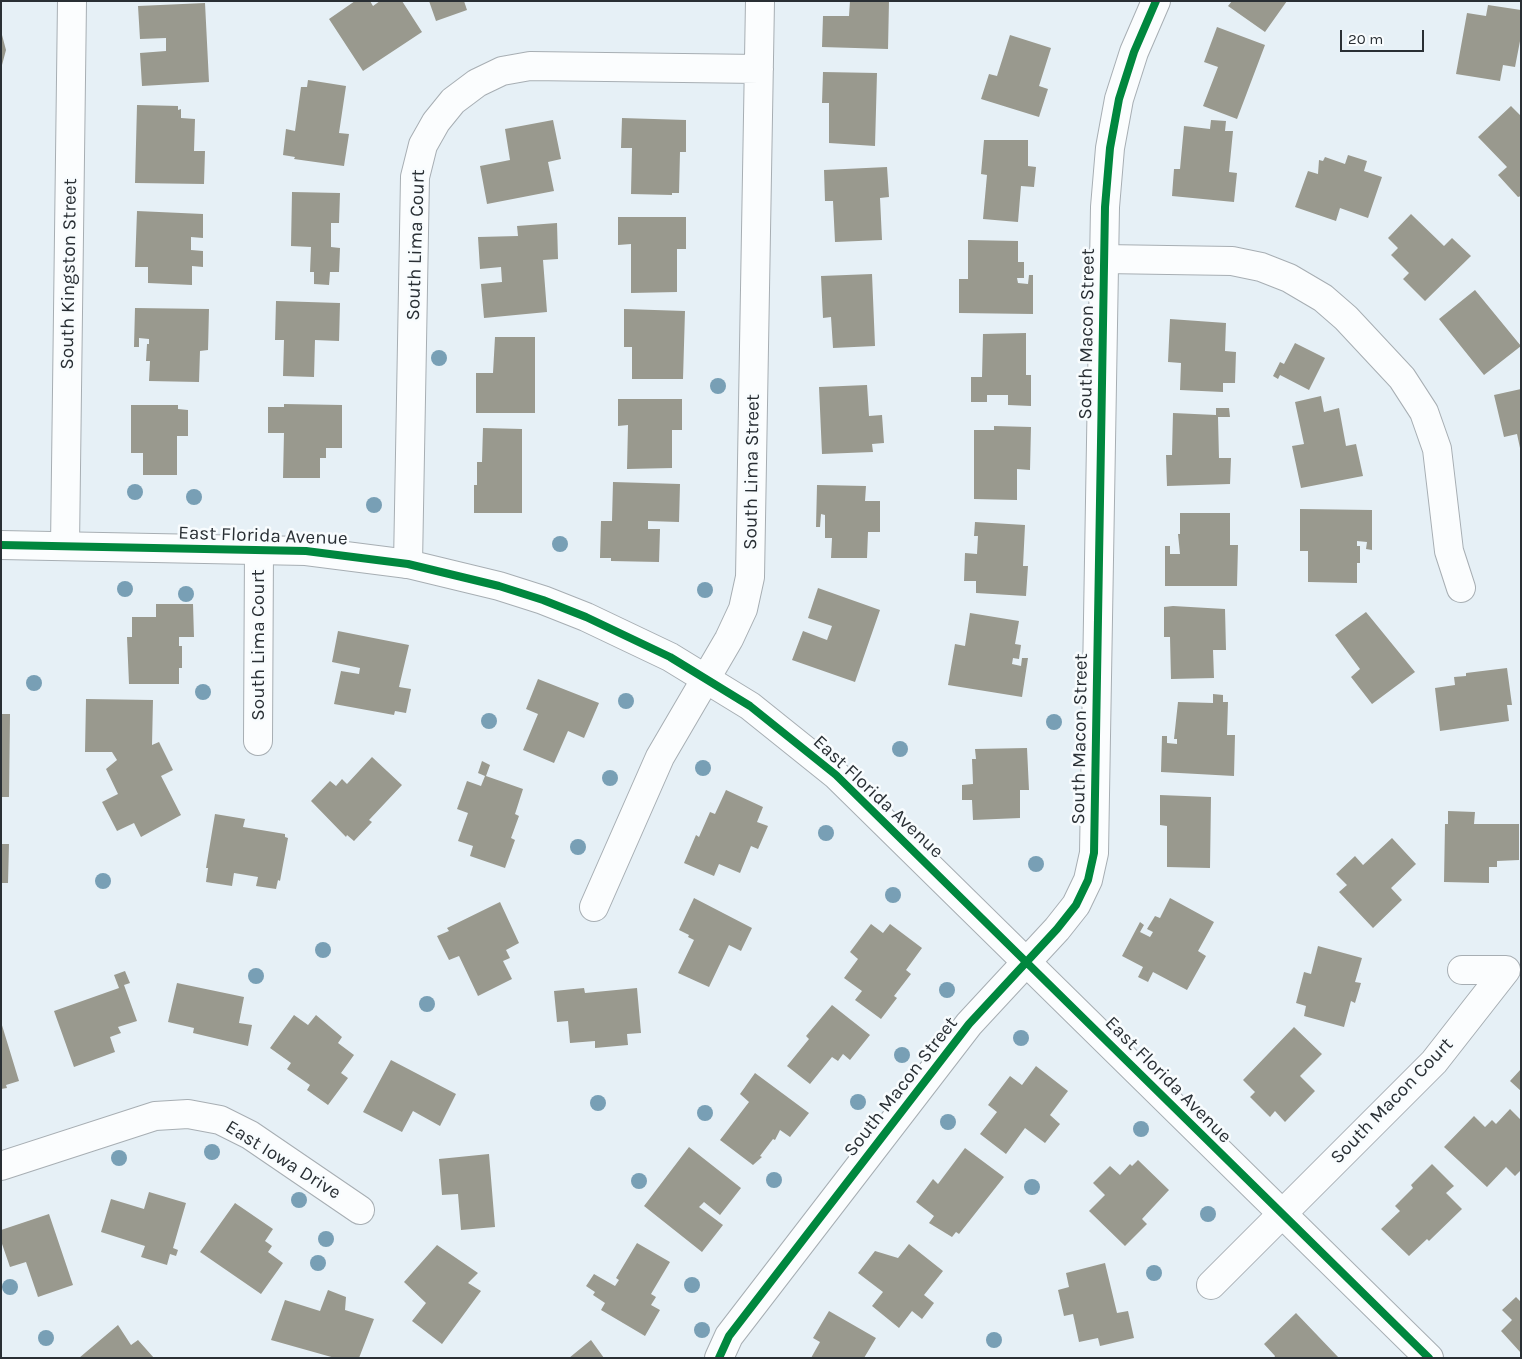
<!DOCTYPE html>
<html>
<head>
<meta charset="utf-8">
<style>
	body { margin:0 }
	#map { position:relative; width:1522px; height:1359px; overflow:hidden; background:#e6f0f6; font-family:Karla,sans-serif }
	canvas { display:block }
	.frame { position:absolute; inset:0; border:2px solid #292f34; pointer-events:none }
	.scale { position:absolute; left:1340px; top:30px; width:84px; height:22px; box-sizing:border-box; border:2px solid #292f34; border-top:0; padding-left:6px; font-size:15px; line-height:18px; white-space:nowrap; color:#292f34; -webkit-text-stroke:4px #f8fcfe; paint-order:stroke }
</style>
</head>
<body>
<div id="map">
<canvas width="1522" height="1359"></canvas>
<div class="frame"></div>
<div class="scale">20 m</div>
</div>
<script>
const ctx = document.querySelector('canvas').getContext('2d');
ctx.lineJoin = 'round';
function fillPath(path, color) {
  ctx.fillStyle = color;
  ctx.fill(path, 'evenodd');
}
function poly(rows) {
  const path = new Path2D();
  for (const r of rows) {
    path.moveTo(r[0], r[1]);
    for (let i = 2; i < r.length; i += 2) path.lineTo(r[i], r[i + 1]);
  }
  return path;
}
function strokePath(path, color, width, dash) {
  ctx.strokeStyle = color;
  ctx.lineWidth = width;
  ctx.lineCap = dash ? 'butt' : 'round';
  ctx.setLineDash(dash || []);
  ctx.stroke(path);
}
function drawText(font, color, halo, rows, align = 'center') {
  ctx.font = font + ' Karla,sans-serif';
  ctx.lineWidth = 5;
  ctx.setLineDash([]);
  ctx.textBaseline = 'middle';
  ctx.strokeStyle = halo;
  ctx.fillStyle = color;
  for (const [text, x, y, turn = 0] of rows) {
    ctx.save();
    ctx.translate(x, y);
    ctx.rotate((+turn || 0) * Math.PI / 180);
    ctx.textAlign = isNaN(turn) ? turn : align;
    if (halo) ctx.strokeText(text, 0, 0);
    ctx.fillText(text, 0, 0);
    ctx.restore();
  }
}
const building = poly([
	[355,1,370,1,373,6,380,1,402,1,422,32,363,71,329,19],
	[429,1,464,1,467,10,436,21],
	[850,1,889,1,888,49,822,47,823,16,849,16],
	[1232,1,1287,1,1265,32,1228,6],
	[205,3,209,82,142,86,140,53,166,51,166,38,140,39,138,6],
	[1488,5,1521,10,1521,36,1515,67,1503,65,1500,81,1456,74,1467,13,1486,16],
	[1217,27,1265,45,1237,119,1203,106,1218,67,1204,62],
	[2,35,6,50,2,65,1,64],
	[1010,35,1051,48,1039,86,1048,89,1039,117,981,99,989,74,997,76],
	[823,72,877,73,875,146,829,143,829,103,822,103],
	[308,80,346,86,339,133,349,134,344,166,294,159,295,157,283,155,286,129,295,131,301,87,307,87],
	[137,105,178,106,178,110,181,109,181,118,195,119,194,151,205,151,204,184,135,183],
	[1511,106,1521,116,1521,196,1518,197,1498,175,1507,167,1478,137],
	[622,118,686,120,686,152,680,152,679,193,672,193,672,195,631,194,632,148,621,148],
	[553,120,561,159,548,162,554,191,487,204,480,166,510,160,505,129],
	[1211,120,1226,121,1225,131,1233,131,1229,172,1237,173,1234,202,1172,196,1174,169,1180,169,1184,126,1210,129],
	[984,140,1028,140,1028,166,1036,167,1034,187,1021,186,1018,222,983,219,987,175,981,174],
	[1348,155,1367,161,1364,171,1382,177,1368,218,1340,208,1336,221,1295,207,1308,171,1318,174,1319,160,1323,161,1325,157,1345,164],
	[887,167,889,197,880,198,882,240,835,242,833,201,825,201,824,170],
	[292,192,340,193,339,223,331,223,331,247,340,248,339,272,330,272,329,285,314,284,314,272,310,272,311,247,291,246],
	[137,211,203,214,203,238,191,237,191,250,203,251,203,267,192,266,192,285,148,283,148,267,135,267],
	[1411,214,1444,246,1452,238,1471,256,1425,301,1403,279,1409,273,1391,255,1398,248,1388,238],
	[618,217,686,217,686,249,677,249,677,292,631,293,631,244,618,245],
	[557,223,558,259,543,260,547,312,484,318,481,284,502,282,501,267,480,269,478,237,518,236,517,226],
	[968,240,1018,241,1018,262,1024,262,1024,278,1017,278,1018,283,1028,284,1029,275,1033,275,1033,314,959,313,959,279,968,279],
	[872,274,875,346,833,348,831,317,823,318,821,276],
	[1475,290,1521,346,1484,375,1439,319],
	[276,301,340,303,339,341,315,340,314,377,283,376,284,340,275,340],
	[135,308,209,309,208,350,200,351,199,382,149,381,150,361,146,361,147,344,149,344,149,339,139,338,139,347,134,347],
	[624,309,685,311,683,379,632,379,632,347,624,347],
	[1170,319,1226,323,1225,351,1236,352,1235,383,1223,383,1223,392,1180,390,1181,363,1168,362],
	[1026,333,1026,375,1031,375,1031,406,1008,405,1008,395,987,395,987,402,971,402,971,377,982,377,983,334],
	[495,337,535,337,535,413,476,413,476,373,493,373],
	[1295,343,1325,358,1309,390,1280,375,1278,379,1273,376,1280,362,1284,364],
	[867,385,869,416,882,415,884,443,872,444,873,452,822,454,819,387],
	[1521,389,1521,448,1520,448,1517,434,1504,437,1494,395],
	[1321,396,1324,412,1339,408,1346,446,1356,444,1363,476,1301,488,1292,446,1304,444,1295,402],
	[618,399,682,399,682,430,672,430,672,468,627,469,628,425,618,426],
	[284,404,342,405,342,448,326,448,326,458,320,458,320,478,283,478,284,433,268,433,268,407,284,407],
	[131,405,178,405,178,409,188,410,188,436,177,436,177,475,143,475,143,453,131,453],
	[1216,408,1229,408,1230,417,1218,417,1219,458,1231,458,1230,484,1167,486,1166,455,1172,455,1173,413,1216,415],
	[994,426,1031,427,1030,470,1017,469,1017,500,974,499,974,430,994,430],
	[483,428,522,429,522,513,474,513,474,485,477,485,477,462,482,462],
	[613,482,680,484,679,522,648,521,648,529,660,529,659,562,611,561,611,558,600,558,601,521,612,521],
	[817,485,866,486,865,501,880,501,880,532,868,532,867,558,831,558,832,538,825,538,825,515,821,514,820,527,816,527],
	[1300,509,1372,510,1372,550,1366,549,1367,542,1357,541,1357,546,1360,546,1360,563,1357,563,1357,583,1308,582,1308,551,1300,551],
	[1180,513,1230,513,1230,545,1238,545,1237,586,1165,586,1165,546,1170,546,1170,554,1180,554,1178,534,1180,534],
	[975,522,1025,525,1023,566,1028,566,1026,596,976,593,976,581,964,581,965,553,977,554,978,536,974,536],
	[818,588,880,610,855,682,792,660,803,631,827,640,832,626,808,618],
	[156,604,193,604,194,637,179,637,179,646,182,646,182,668,179,668,179,684,129,684,127,637,132,637,132,617,156,617],
	[1173,606,1225,609,1226,650,1213,650,1214,678,1171,679,1170,637,1164,637,1164,607],
	[1366,612,1415,672,1372,704,1351,677,1360,669,1335,635],
	[970,613,1019,621,1015,644,1021,645,1019,659,1013,658,1012,664,1021,666,1022,658,1028,658,1022,697,948,685,955,644,965,646],
	[338,631,409,645,399,687,411,689,406,713,395,711,394,715,334,704,341,671,359,674,360,668,332,662],
	[1507,668,1512,705,1507,705,1509,721,1440,731,1435,688,1455,685,1454,677,1466,676,1466,673],
	[538,679,599,703,584,738,568,731,554,763,523,750,538,714,526,709],
	[1213,694,1223,695,1223,702,1228,702,1227,735,1235,735,1234,776,1161,772,1162,736,1167,736,1167,743,1177,744,1177,739,1174,739,1178,702,1213,703],
	[86,699,153,700,152,745,159,742,173,770,161,776,181,815,141,837,134,823,117,831,102,802,118,794,106,769,117,760,112,752,85,752],
	[1,714,10,714,9,797,1,797],
	[1027,748,1029,790,1020,790,1020,818,973,820,972,800,962,800,962,785,973,784,972,759,976,759,975,749],
	[372,757,402,785,369,820,372,822,354,841,347,835,346,837,311,801,330,781,336,786,342,779,347,784],
	[482,761,490,765,486,776,523,789,515,814,519,816,511,838,515,840,505,868,470,856,473,846,458,841,468,813,457,809,467,781,481,786,485,776,478,773],
	[726,790,763,807,757,822,768,826,758,849,751,846,740,873,719,864,714,876,684,863,696,835,699,837,710,812,715,814],
	[1160,795,1211,797,1210,868,1167,867,1167,826,1160,825],
	[1448,811,1475,812,1474,824,1519,824,1519,860,1497,861,1497,867,1489,867,1489,883,1444,882,1445,824,1448,824],
	[215,814,245,819,243,827,285,834,285,837,288,838,280,881,278,880,276,889,256,886,258,877,234,873,232,886,206,882,208,868,206,868],
	[1392,838,1416,864,1391,888,1402,900,1373,928,1339,892,1347,885,1336,874,1355,856,1363,865],
	[1,844,9,844,8,883,1,883],
	[694,898,752,928,741,951,729,945,709,987,678,973,694,940,688,937,689,935,679,930],
	[1170,898,1214,922,1198,951,1206,956,1187,990,1153,972,1148,982,1138,977,1143,967,1122,956,1140,922,1144,925,1140,932,1150,937,1153,932,1147,929,1155,916,1160,918],
	[500,902,519,943,506,950,510,958,503,961,512,979,478,996,459,956,449,960,437,936,449,931,447,928],
	[871,924,883,933,890,924,922,948,906,970,911,974,894,996,897,998,881,1019,855,1000,862,991,844,978,858,959,850,952],
	[1318,946,1362,958,1355,982,1361,983,1355,1003,1351,1001,1344,1027,1304,1016,1306,1006,1296,1003,1304,972,1311,974],
	[125,971,130,983,124,985,137,1021,118,1027,121,1033,110,1037,115,1052,74,1067,54,1011,119,988,114,975],
	[177,983,244,997,239,1023,252,1025,248,1046,193,1033,194,1028,168,1022],
	[584,988,585,993,637,988,641,1033,627,1034,628,1045,595,1048,595,1041,570,1043,568,1021,557,1022,554,991],
	[832,1005,870,1035,850,1060,843,1054,838,1061,832,1057,810,1084,787,1066,809,1039,806,1036],
	[294,1015,308,1025,316,1015,342,1037,338,1043,354,1055,341,1073,348,1078,328,1105,307,1090,310,1085,287,1069,291,1063,270,1048],
	[1,1022,19,1081,6,1085,7,1088,1,1089],
	[1294,1027,1322,1054,1300,1076,1315,1091,1285,1122,1275,1111,1270,1117,1250,1097,1255,1092,1243,1080],
	[391,1060,456,1094,440,1126,413,1111,402,1132,363,1112],
	[1036,1066,1068,1091,1050,1115,1060,1124,1045,1143,1025,1128,1006,1154,980,1134,997,1112,988,1105,1010,1076,1022,1085],
	[1521,1069,1521,1091,1510,1081],
	[755,1073,809,1113,790,1137,780,1130,775,1140,773,1139,760,1156,762,1157,753,1165,720,1140,749,1102,740,1094],
	[1510,1109,1521,1120,1521,1170,1515,1176,1506,1167,1487,1187,1444,1147,1474,1116,1485,1127,1492,1120,1496,1124],
	[689,1147,741,1188,720,1215,704,1202,699,1207,723,1225,702,1252,644,1206],
	[965,1148,1004,1177,959,1234,956,1232,952,1237,929,1223,934,1216,916,1202,933,1179,938,1184],
	[489,1154,495,1227,461,1230,458,1194,442,1195,439,1159],
	[1138,1160,1169,1190,1142,1219,1147,1224,1125,1246,1089,1211,1105,1195,1093,1183,1110,1166,1120,1175,1130,1164,1132,1166],
	[1432,1164,1454,1186,1446,1193,1462,1209,1429,1241,1427,1239,1409,1256,1381,1229,1400,1211,1395,1206,1413,1188,1411,1185],
	[149,1192,186,1203,173,1248,178,1250,176,1256,170,1254,167,1265,141,1257,145,1246,101,1232,111,1199,144,1209],
	[235,1203,273,1229,265,1241,272,1246,268,1252,283,1263,261,1294,200,1252],
	[49,1214,73,1285,38,1297,26,1262,10,1267,1,1241,1,1230],
	[637,1243,670,1262,651,1294,656,1297,651,1305,660,1310,645,1336,601,1310,605,1303,593,1295,595,1292,586,1286,594,1274,615,1286,619,1280,616,1278],
	[909,1244,943,1271,924,1295,934,1303,922,1319,912,1311,899,1328,872,1306,883,1292,858,1273,875,1251,898,1258],
	[437,1245,478,1273,468,1283,481,1291,442,1344,412,1321,426,1303,404,1282],
	[1105,1263,1117,1313,1128,1311,1134,1338,1100,1346,1098,1338,1079,1342,1073,1314,1064,1316,1058,1290,1069,1287,1066,1273],
	[328,1290,346,1297,345,1310,374,1319,359,1358,335,1358,271,1340,285,1300,320,1311],
	[1516,1297,1521,1302,1521,1353,1501,1331,1512,1320,1502,1310],
	[829,1311,876,1338,864,1358,811,1358,820,1342,813,1338],
	[1296,1313,1339,1358,1274,1358,1275,1356,1264,1344],
	[118,1325,131,1345,138,1340,154,1358,79,1358],
	[591,1340,604,1358,569,1358]
]);
const street = poly([
	[1104,259,1232,261,1261,267,1289,278,1323,298,1346,318,1402,378,1424,412,1437,449,1449,551,1461,588],
	[65,546,72,1],
	[408,564,415,177,423,145,436,122,453,101,477,83,502,71,530,66,759,69],
	[258,741,259,549],
	[594,907,660,757,729,639,743,609,750,577,760,1],
	[1,1166,155,1116,188,1114,220,1120,250,1135,360,1210],
	[1211,1285,1434,1062,1506,970,1462,970],
	[719,1358,729,1336,969,1024,1057,929,1076,905,1088,880,1094,853,1105,207,1110,148,1119,99,1134,52,1156,1]
]);
const secondary = poly([
	[1,545,306,551,408,564,499,586,543,600,586,617,670,657,750,706,836,775,1429,1358]
]);
const cycleway = poly([
	[1,545,306,551,408,564,499,586,543,600,586,617,670,657,750,706,836,775,1429,1358],
	[719,1358,729,1336,969,1024,1057,929,1076,905,1088,880,1094,853,1105,207,1110,148,1119,99,1134,52,1156,1]
]);
const trees = [
	[439,358],
	[718,386],
	[135,492],
	[194,497],
	[374,505],
	[560,544],
	[125,589],
	[705,590],
	[186,594],
	[34,683],
	[203,692],
	[626,701],
	[489,721],
	[1054,722],
	[900,749],
	[703,768],
	[610,778],
	[826,833],
	[578,847],
	[1036,864],
	[103,881],
	[893,895],
	[323,950],
	[256,976],
	[947,990],
	[427,1004],
	[1021,1038],
	[902,1055],
	[858,1102],
	[598,1103],
	[705,1113],
	[948,1122],
	[1141,1129],
	[212,1152],
	[119,1158],
	[774,1180],
	[639,1181],
	[1032,1187],
	[299,1200],
	[1208,1214],
	[326,1239],
	[318,1263],
	[1154,1273],
	[692,1285],
	[10,1287],
	[702,1330],
	[46,1338],
	[994,1340]
];
const streetNames = [
	["South Lima Court",416,245,-88],
	["South Kingston Street",69,274,-89],
	["South Macon Street",1087,334,-89],
	["South Lima Street",752,472,-89],
	["East Florida Avenue",263,536,2],
	["South Lima Court",259,645,-90],
	["South Macon Street",1080,739,-89],
	["East Florida Avenue",878,797,43],
	["East Florida Avenue",1168,1080,45],
	["South Macon Street",901,1087,-52],
	["South Macon Court",1392,1101,-46],
	["East Iowa Drive",283,1160,32]
];
fillPath(building, '#99998e');
strokePath(street, '#a7aeb3', 30);
strokePath(secondary, '#a7aeb3', 30);
strokePath(street, '#fbfdfe', 28);
strokePath(secondary, '#fbfdfe', 28);
strokePath(cycleway, '#00873e', 8);
ctx.fillStyle = '#789fb5';
for (const [x, y] of trees) {
  ctx.beginPath();
  ctx.arc(x, y, 8, 0, 2 * Math.PI);
  ctx.fill();
}
drawText('19px', '#292f34', '#f8fcfe', streetNames);
</script>
</body>
</html>
